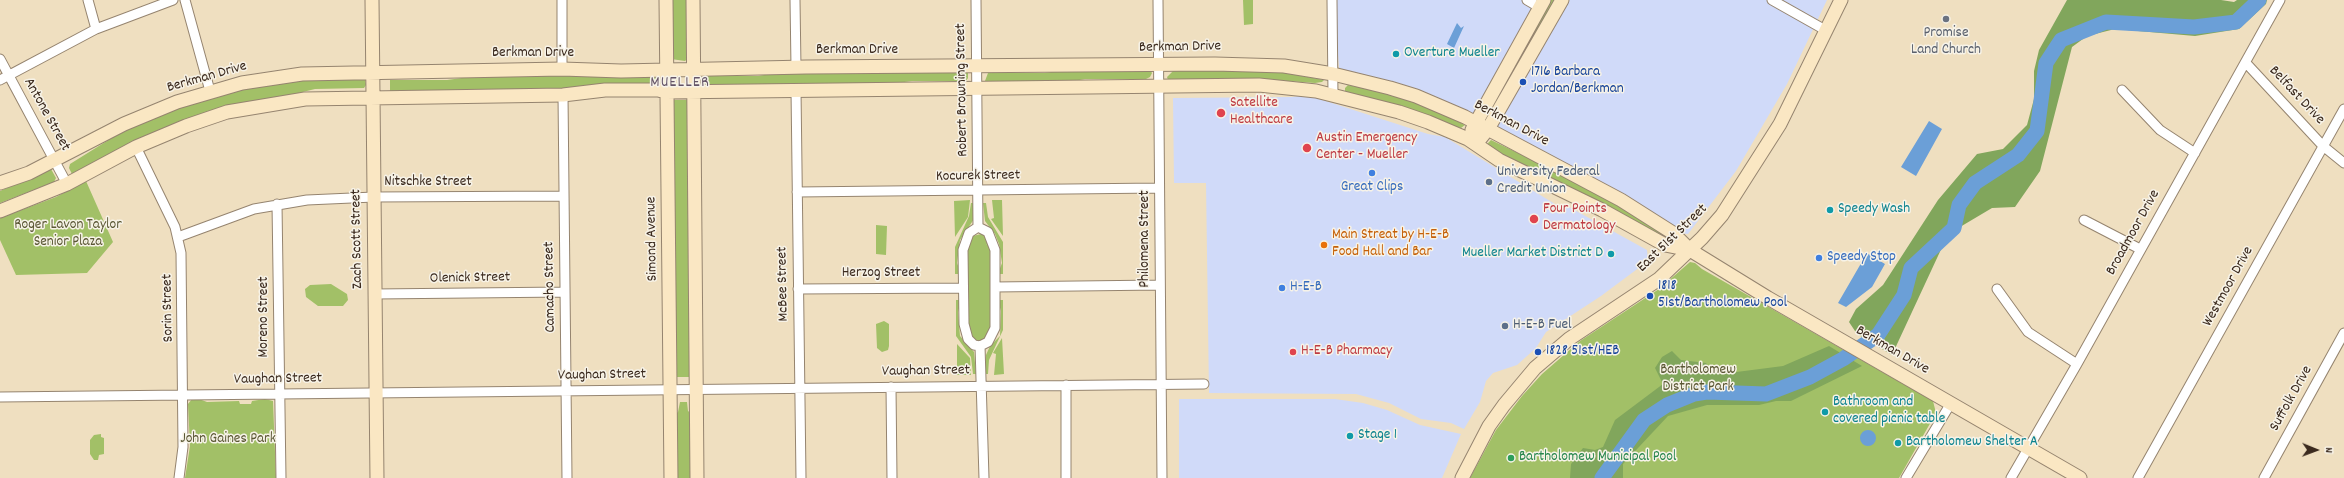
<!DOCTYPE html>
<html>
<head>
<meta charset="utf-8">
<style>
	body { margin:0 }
	#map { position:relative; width:2344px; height:478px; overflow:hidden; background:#efdfc0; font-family:Dekko,sans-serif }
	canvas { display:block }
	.north { position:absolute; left:2296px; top:430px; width:40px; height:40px; -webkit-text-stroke:3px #f7f3e8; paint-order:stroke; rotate:91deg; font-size:11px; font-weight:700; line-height:16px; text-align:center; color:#3b2a1e }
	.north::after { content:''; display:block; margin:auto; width:14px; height:18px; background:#3b2a1e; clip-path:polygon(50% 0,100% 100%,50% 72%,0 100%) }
</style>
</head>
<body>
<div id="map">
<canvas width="2344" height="478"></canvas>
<div class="north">N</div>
</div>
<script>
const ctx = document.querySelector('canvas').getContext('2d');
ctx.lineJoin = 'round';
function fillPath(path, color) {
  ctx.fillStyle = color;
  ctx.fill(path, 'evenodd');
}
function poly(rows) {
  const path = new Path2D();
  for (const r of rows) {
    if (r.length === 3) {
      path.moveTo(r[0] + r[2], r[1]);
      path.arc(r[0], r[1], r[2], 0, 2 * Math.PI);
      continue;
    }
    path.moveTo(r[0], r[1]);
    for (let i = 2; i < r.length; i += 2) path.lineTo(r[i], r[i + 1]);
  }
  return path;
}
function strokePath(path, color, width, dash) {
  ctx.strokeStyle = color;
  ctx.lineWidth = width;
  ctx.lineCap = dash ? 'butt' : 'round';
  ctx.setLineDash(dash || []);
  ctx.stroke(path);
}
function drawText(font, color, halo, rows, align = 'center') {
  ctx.font = font + ' Dekko,sans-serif';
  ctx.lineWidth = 3;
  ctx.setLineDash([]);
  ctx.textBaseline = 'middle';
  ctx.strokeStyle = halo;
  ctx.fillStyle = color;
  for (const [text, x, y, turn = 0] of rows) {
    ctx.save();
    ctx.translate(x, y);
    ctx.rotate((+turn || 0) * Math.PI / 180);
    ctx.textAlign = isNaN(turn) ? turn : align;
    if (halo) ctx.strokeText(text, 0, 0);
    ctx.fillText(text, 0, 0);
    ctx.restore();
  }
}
const built = poly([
	[1334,0,1827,0,1787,84,1736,171,1688,234,1673,232,1530,151,1390,88,1339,68],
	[1307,95,1428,134,1445,137,1555,204,1569,207,1647,250,1648,261,1601,296,1546,332,1536,348,1517,365,1493,373,1486,381,1480,402,1464,429,1451,423,1421,419,1389,403,1356,394,1209,393,1206,183,1174,183,1173,98,1292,97],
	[1179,399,1335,399,1363,403,1387,410,1420,425,1461,434,1442,478,1179,478]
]);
const green = poly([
	[669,0,688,0,688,58,685,61,671,59],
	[1243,0,1253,0,1253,24,1244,25],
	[1549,0,1556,0,1490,113,1489,111],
	[1259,68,1324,80,1322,82,1315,83,1261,79,1168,80,1167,77,1173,71,1233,71],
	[1073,69,1150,70,1152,73,1150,77,1146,79,1085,79,1069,82,985,81,988,73,1044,73],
	[968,71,968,78,966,81,912,81,890,84,700,87,699,79,703,76,758,76,782,72],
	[659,75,659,84,565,89,390,92,390,80,447,80,476,76],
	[365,77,366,85,364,88,315,89,180,122,142,138,72,174,69,168,70,164,131,126,212,95,291,80],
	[1348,85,1405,97,1465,125,1461,128,1455,127,1345,92,1345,88],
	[673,100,688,100,693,377,673,377],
	[1491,140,1574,180,1655,227,1668,238,1521,166,1488,147,1488,143],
	[51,169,56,178,54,182,0,203,0,191],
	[86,181,113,242,87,273,16,275,0,240,0,218,56,197],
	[970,200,968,217,955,237,954,201],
	[992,200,1002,200,1003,236,991,219,994,218],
	[971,203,974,203,974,219,960,240,957,263,961,274,955,274,955,247,969,216],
	[983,203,986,203,988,217,1003,242,1003,274,998,274,1002,263,999,244,995,234,985,221],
	[876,225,887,226,886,255,876,254],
	[981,234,986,237,988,244,986,244,990,245,991,250,992,321,988,336,980,342,973,339,968,329,967,254,968,245,973,236],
	[1690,262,1695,263,1702,269,1933,401,1936,413,1899,478,1470,478,1496,430,1522,396,1542,374,1580,341,1659,289],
	[331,284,347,294,348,300,343,306,318,306,306,297,305,289,310,285],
	[956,300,961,300,958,312,960,336,974,352,976,374,973,374,971,357,956,336],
	[998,300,1003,300,1003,330,989,360,988,374,985,374,986,355,990,346,1000,336,1001,311],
	[884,321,889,324,889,346,888,350,882,352,877,348,876,324],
	[1002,338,1004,374,994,375,996,354,993,353],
	[957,344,970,358,971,375,957,375],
	[199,399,207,402,239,401,240,404,251,404,252,401,265,399,273,401,276,478,185,478,190,446,188,404,192,399],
	[680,402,687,402,688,411,693,415,694,478,674,478,674,415,678,412],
	[101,434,101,437,104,438,104,454,99,455,98,460,94,460,90,454,90,440,94,435]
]);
const forest = poly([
	[2067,0,2221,0,2234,2,2237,0,2267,0,2266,4,2239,29,2195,36,2115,29,2087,36,2072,47,2040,171,2015,207,1992,208,1960,227,1944,243,1892,355,1857,334,1849,322,1856,309,1883,285,1938,200,1977,154,2003,149,2027,125,2034,99,2034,71,2039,50],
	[1829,346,1862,366,1791,401,1776,401,1759,405,1707,405,1668,416,1623,464,1623,478,1570,478,1571,464,1583,448,1595,450,1603,447,1615,420,1663,384,1655,368,1662,357,1672,351,1681,360,1706,363,1713,372,1721,374,1783,366]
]);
const water = poly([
	[1457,23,1461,28,1464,26,1454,48,1447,44],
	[1929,121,1942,129,1916,176,1901,167],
	[1867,253,1885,264,1872,287,1846,307,1838,303],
	[1868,438,8]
]);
const river = poly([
	[1602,478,1644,420,1667,405,1694,394,1707,392,1766,394,1810,377,1843,359,1878,335,1904,295,1911,268,1954,228,1959,205,1975,183,2018,155,2037,131,2046,63,2061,40,2106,22,2194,27,2236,22,2259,0]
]);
const street = poly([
	[88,0,96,29],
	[185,0,210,91],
	[562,0,562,69],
	[795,0,796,67],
	[976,0,978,227],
	[1158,0,1162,478],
	[1332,0,1333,95],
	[1527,0,1539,7],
	[1772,0,1827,31],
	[0,59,67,184],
	[2246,63,2323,146,2344,163],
	[0,80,96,29,173,0],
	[796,90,801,478],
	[2122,90,2160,130,2195,153],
	[563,95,567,478],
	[136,147,175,227,181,253,183,447,179,478],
	[797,192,1159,188],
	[277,204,281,478],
	[2084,220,2140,249],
	[978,227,988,232,995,250,995,328,988,342,980,346,974,345,968,339,964,324,963,250,969,233,978,227],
	[178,237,254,209,307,200,374,197,564,196],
	[995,287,1160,285],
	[798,289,963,288],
	[1997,289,2028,332,2077,364],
	[375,294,565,292],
	[980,346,984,478],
	[1066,385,1066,478],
	[891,387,892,478],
	[0,397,1204,384],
	[1906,478,1951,403],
	[2011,478,2077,364,2280,0],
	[2138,478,2344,109],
	[2264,478,2344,333]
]);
const secondary = poly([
	[372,0,377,478],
	[666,0,671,478],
	[693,0,697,478],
	[1472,130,1544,0],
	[1476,144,1488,129,1562,0],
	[0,183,29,173,124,124,177,102,242,83,302,74,562,69,621,71,806,67,1215,64,1284,66,1333,74,1390,88,1416,96,1465,117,1621,200,1673,233,1690,250,1768,298,2080,478],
	[0,211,67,184,136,147,186,126,227,112,305,99,563,95,605,90,658,90,666,92,1259,85,1316,91,1399,112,1428,122,1468,139,1499,160,1602,210,1665,245,1690,250],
	[1462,478,1489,426,1504,405,1535,368,1569,339,1659,279,1702,238,1722,215,1780,124,1841,0]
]);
const markers = [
	[1946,19,4,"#6b7280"],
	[1396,54,4,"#0f9aa8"],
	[1523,82,4,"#1a4fb4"],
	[1221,113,5,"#e0444e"],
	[1307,148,5,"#e0444e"],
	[1372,173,4,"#3f7fe0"],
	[1489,182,4,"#5c6f8a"],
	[1830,210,4,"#0f9aa8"],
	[1534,219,5,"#e0444e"],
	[1324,245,4,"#e8710a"],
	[1611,254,4,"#0f9aa8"],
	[1819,258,4,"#3f7fe0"],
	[1282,288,4,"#3f7fe0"],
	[1650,296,4,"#1a4fb4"],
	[1505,326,4,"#5c6f8a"],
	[1293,352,4,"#e0444e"],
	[1538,352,4,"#1a4fb4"],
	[1825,412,4,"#0f9aa8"],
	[1350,436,4,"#0f9aa8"],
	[1898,443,4,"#0f9aa8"],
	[1511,458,4,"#2e9e5b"]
];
const worshipNames = [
	["Promise",1946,34],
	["Land Church",1946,51]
];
const streetNames = [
	["Berkman Drive",1180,48,-1],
	["Berkman Drive",857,51],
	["Berkman Drive",533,54],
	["Berkman Drive",207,78,-16],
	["Robert Browning Street",963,90,-91],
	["Belfast Drive",2296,96,47],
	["Antone Street",46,115,61],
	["Berkman Drive",1511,124,28],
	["Kocurek Street",978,177,-1],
	["Nitschke Street",428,183],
	["Broadmoor Drive",2134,233,-61],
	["Zach Scott Street",358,239,-91],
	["Simond Avenue",653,239,-91],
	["Philomena Street",1146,239,-90],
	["East 51st Street",1673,239,-44],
	["Herzog Street",881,274],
	["Olenick Street",470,279,-1],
	["McBee Street",784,284,-91],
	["Camacho Street",551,287,-91],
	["Westmoor Drive",2229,287,-61],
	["Sorin Street",169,308,-91],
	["Moreno Street",265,317,-90],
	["Berkman Drive",1892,351,30],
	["Vaughan Street",926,372,-1],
	["Vaughan Street",602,376,-1],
	["Vaughan Street",278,380,-1],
	["Suffolk Drive",2292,399,-61]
];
const cultureNames = [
	["Overture Mueller",1404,54],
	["Speedy Wash",1838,210],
	["Mueller Market District D",1603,254,"right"],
	["Bathroom and",1833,403],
	["covered picnic table",1833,420],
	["Stage 1",1358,436],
	["Bartholomew Shelter A",1906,443]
];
const transitNames = [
	["1716 Barbara",1531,73],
	["Jordan/Berkman",1531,90],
	["1818",1658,287],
	["51st/Bartholomew Pool",1658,304],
	["1828 51st/HEB",1546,352]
];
const healthNames = [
	["Satellite",1230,104],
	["Healthcare",1230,121],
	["Austin Emergency",1316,139],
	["Center - Mueller",1316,156],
	["Four Points",1543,210],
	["Dermatology",1543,227],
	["H-E-B Pharmacy",1301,352]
];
const serviceNames = [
	["University Federal",1497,173],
	["Credit Union",1497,190],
	["H-E-B Fuel",1513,326]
];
const shopNames = [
	["Great Clips",1372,188,"center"],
	["Speedy Stop",1827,258],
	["H-E-B",1290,288]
];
const parkNames = [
	["Roger Lavon Taylor",68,226],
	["Senior Plaza",68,243],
	["Bartholomew",1698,371],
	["District Park",1698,388],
	["John Gaines Park",228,440]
];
const foodNames = [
	["Main Streat by H-E-B",1332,236],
	["Food Hall and Bar",1332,253]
];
const leisureNames = [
	["Bartholomew Municipal Pool",1519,458]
];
const neighbourhoodNames = [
	["MUELLER",680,84]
];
fillPath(built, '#d0daf9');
fillPath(green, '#a2c067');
fillPath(forest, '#81a65c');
fillPath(water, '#6b9fd7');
strokePath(river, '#6b9fd7', 15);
strokePath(street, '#95846f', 11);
strokePath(secondary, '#95846f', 15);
strokePath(street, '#fff', 9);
strokePath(secondary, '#fae7c3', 13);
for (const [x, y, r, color] of markers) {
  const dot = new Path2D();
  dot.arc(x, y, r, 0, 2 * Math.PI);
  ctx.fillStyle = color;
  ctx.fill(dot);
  strokePath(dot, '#f7f3e8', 1.5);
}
drawText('15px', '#5b616d', '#f7f3e8', worshipNames);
drawText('15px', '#3b2a1e', '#f7f3e8', streetNames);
drawText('15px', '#0d838f', '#f7f3e8', cultureNames, 'left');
drawText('15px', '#164399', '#f7f3e8', transitNames, 'left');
drawText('15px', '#be3a42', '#f7f3e8', healthNames, 'left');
drawText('15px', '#4e5e75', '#f7f3e8', serviceNames, 'left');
drawText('15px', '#366cbe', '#f7f3e8', shopNames, 'left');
drawText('15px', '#5a5734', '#f7f3e8', parkNames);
drawText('15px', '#c56008', '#f7f3e8', foodNames, 'left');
drawText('15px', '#27864d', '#f7f3e8', leisureNames, 'left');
ctx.letterSpacing = '1px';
drawText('16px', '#645467', '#f7f3e8', neighbourhoodNames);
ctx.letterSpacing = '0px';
</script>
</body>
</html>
